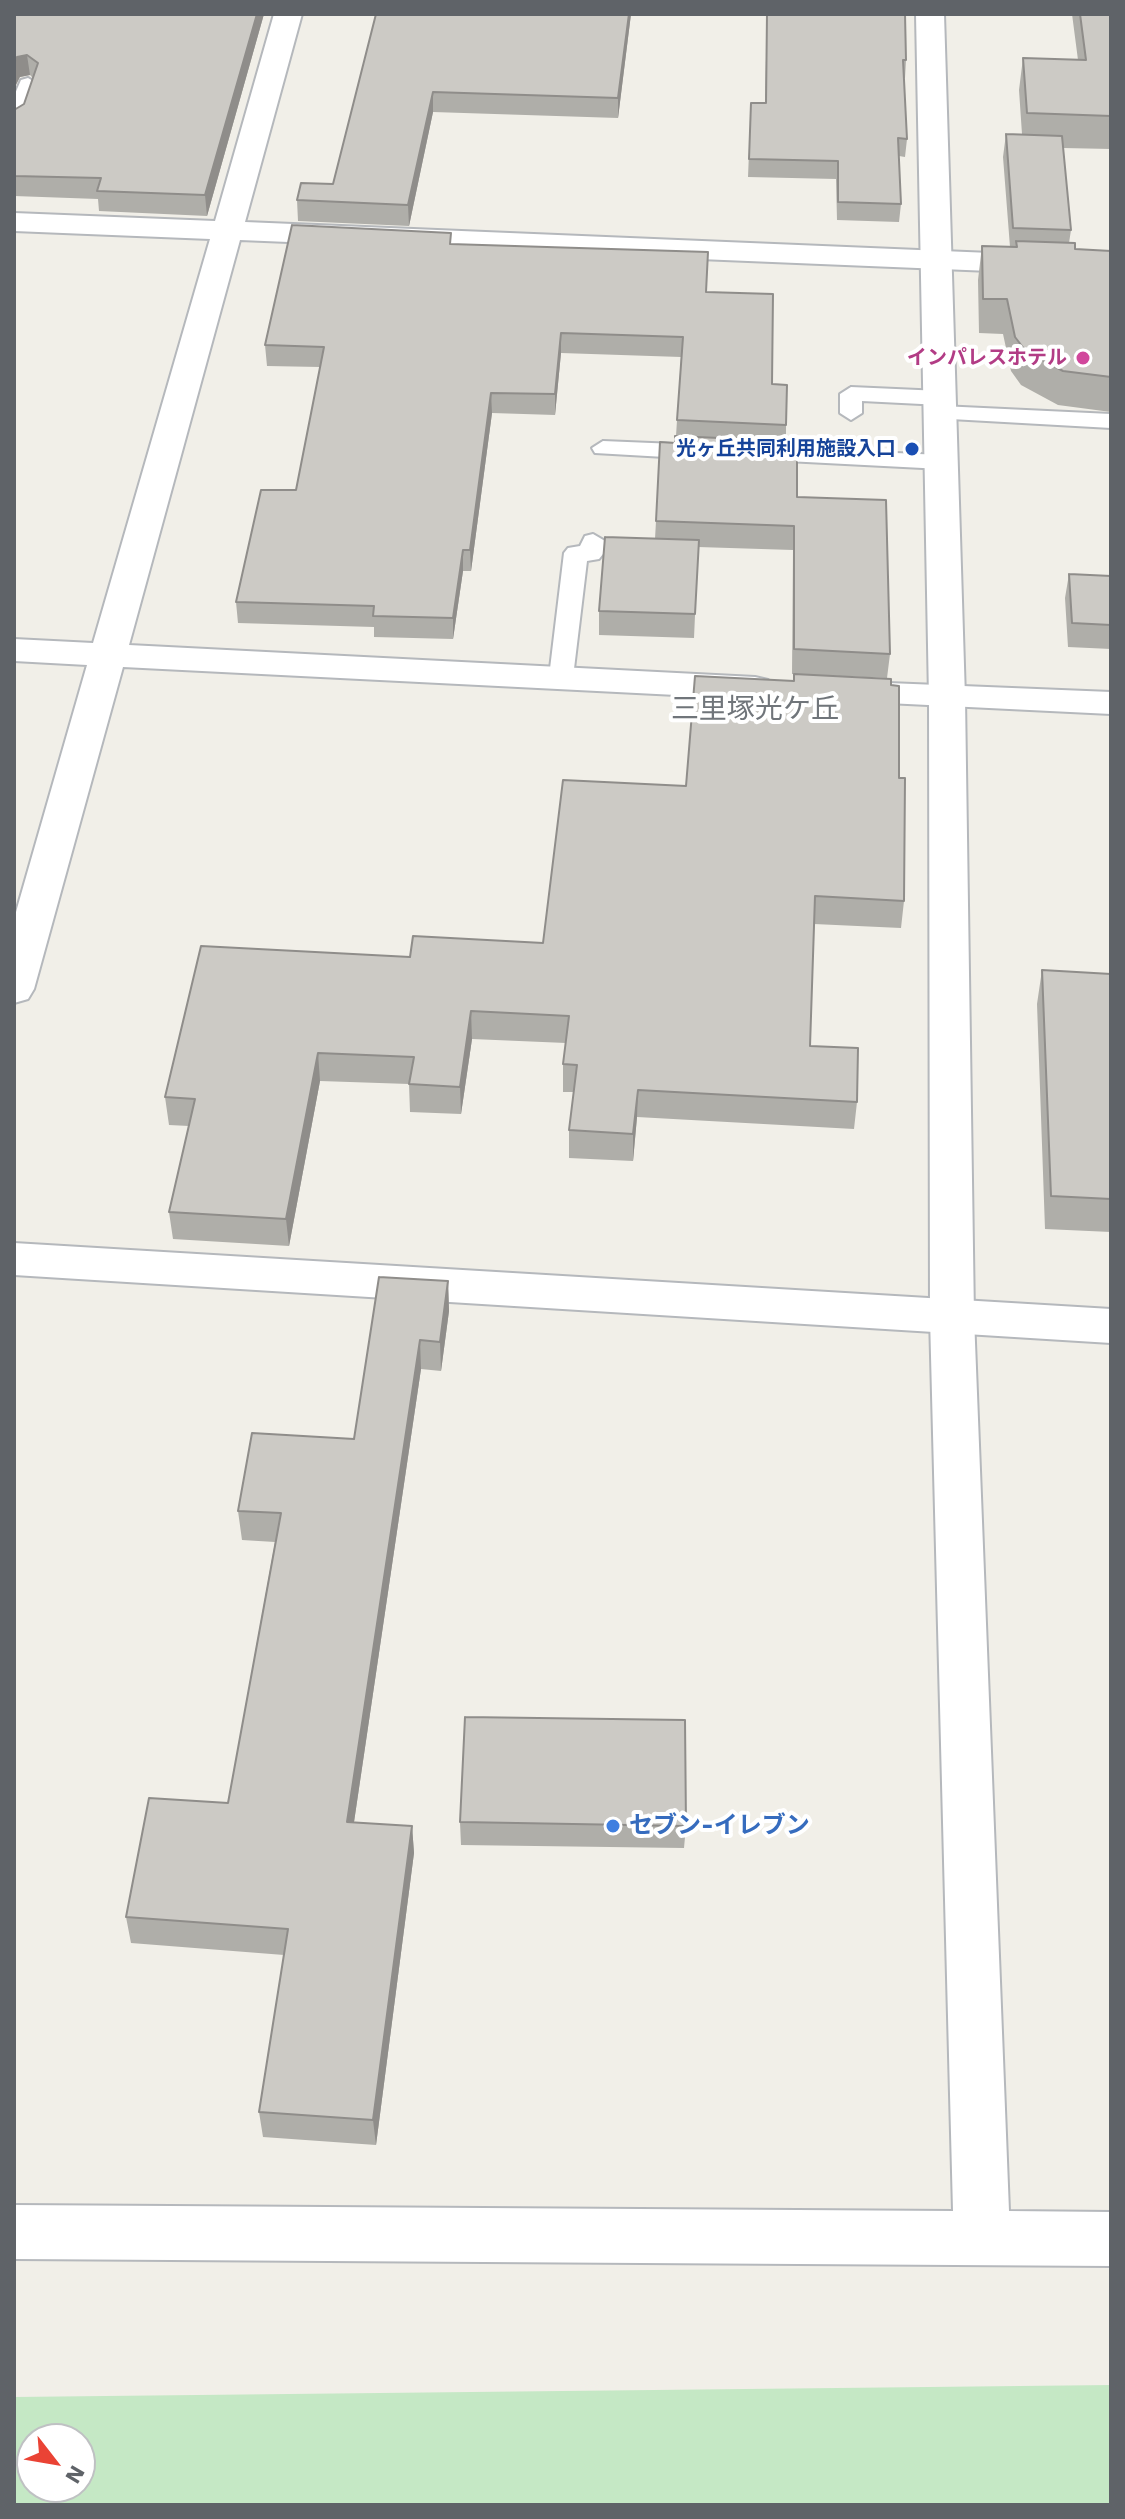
<!DOCTYPE html>
<html>
<head>
<meta charset="utf-8">
<style>
	body { margin:0 }
	#map { position:relative; width:1125px; height:2519px; overflow:hidden; background:#f1efe8; font-family:"Work Sans",sans-serif }
	canvas { display:block }
	.frame { position:absolute; inset:0; border:16px solid #5f6368; pointer-events:none }
	.north { position:absolute; left:16px; top:2423px; width:80px; height:80px; box-sizing:border-box; background:#fff; border:2px solid #bfc1c3; border-radius:50%; rotate:121deg; font-size:22px; font-weight:700; line-height:32px; text-align:center; color:#5f6368 }
	.north::after { content:''; display:block; margin:auto; width:28px; height:36px; background:#ea4335; clip-path:polygon(50% 0,100% 100%,50% 72%,0 100%) }
</style>
</head>
<body>
<div id="map">
<canvas width="1125" height="2519"></canvas>
<div class="frame"></div>
<div class="north">N</div>
</div>
<script>
const ctx = document.querySelector('canvas').getContext('2d');
ctx.lineJoin = 'round';
function fillPath(path, color) {
  ctx.fillStyle = color;
  ctx.fill(path, 'evenodd');
}
function poly(rows) {
  const path = new Path2D();
  for (const r of rows) {
    path.moveTo(r[0], r[1]);
    for (let i = 2; i < r.length; i += 2) path.lineTo(r[i], r[i + 1]);
  }
  return path;
}
function strokePath(path, color, width, dash) {
  ctx.strokeStyle = color;
  ctx.lineWidth = width;
  ctx.lineCap = dash ? 'butt' : 'round';
  ctx.setLineDash(dash || []);
  ctx.stroke(path);
}
function drawText(font, color, halo, rows, align = 'center') {
  ctx.font = font + ' "Work Sans","Noto Sans JP",sans-serif';
  ctx.lineWidth = 8;
  ctx.setLineDash([]);
  ctx.textBaseline = 'middle';
  ctx.strokeStyle = halo;
  ctx.fillStyle = color;
  for (const [text, x, y, turn = 0] of rows) {
    ctx.save();
    ctx.translate(x, y);
    ctx.rotate((+turn || 0) * Math.PI / 180);
    ctx.textAlign = isNaN(turn) ? turn : align;
    if (halo) ctx.strokeText(text, 0, 0);
    ctx.fillText(text, 0, 0);
    ctx.restore();
  }
}
const green = poly([
	[1111,2385,1111,2505,14,2505,14,2397],
	[32,2439,80,2439,80,2487,32,2487]
]);
const service = poly([
	[28,78,38,84,24,123,14,129,14,96,21,80,28,78],
	[851,387,941,391,952,398,941,405,862,401,862,413,851,420,840,413,840,394,851,387],
	[941,406,1111,414,1111,428,933,418,930,413,941,406],
	[603,441,700,445,711,452,700,459,595,453,592,448,603,441],
	[756,447,942,455,953,462,942,469,748,459,745,454,756,447],
	[593,534,605,541,603,554,599,559,587,561,573,677,561,685,549,677,564,553,568,548,580,546,585,536,593,534]
]);
const minor = poly([
	[274,14,302,14,245,222,1111,258,1111,276,240,240,129,645,755,677,768,680,773,688,768,696,755,699,123,667,34,989,28,999,14,1003,14,919,87,665,14,661,14,639,93,643,210,239,14,231,14,213,215,221,274,14],
	[839,681,1111,692,1111,714,826,700,821,692,826,684,839,681],
	[14,1243,1111,1309,1111,1343,14,1275,14,1243]
]);
const tertiary = poly([
	[916,14,944,14,965,698,974,1317,1009,2211,1111,2212,1111,2266,14,2259,14,2205,953,2211,930,1317,929,698,916,14]
]);
const wall = poly([
	[14,14,264,14,207,216,99,211,98,199,14,196,14,110,24,104,33,78,30,75,20,77],
	[376,14,631,14,618,118,433,112,409,226,298,221,297,200,333,184],
	[767,14,906,60,905,78,903,78,907,139,905,157,899,156,901,204,899,222,837,220,836,179,748,177,751,103,765,103],
	[1072,14,1111,14,1111,149,1063,148,1071,230,1069,243,1075,249,1111,251,1111,412,1058,405,1021,385,1011,371,1003,334,979,333,978,280,982,246,1010,247,1003,157,1006,134,1022,134,1019,90,1023,58,1078,60],
	[452,244,706,292,772,384,786,425,786,449,797,497,890,654,887,678,792,674,793,550,698,547,694,638,599,635,599,611,655,539,656,521,676,436,681,357,561,353,555,415,492,413,471,571,463,571,453,639,374,637,374,627,238,623,236,602,296,490,320,367,267,366,265,345],
	[1069,574,1111,576,1111,649,1068,647,1065,598],
	[899,778,904,901,901,928,814,924,810,1046,857,1102,854,1129,637,1117,633,1161,569,1158,569,1130,574,1092,563,1092,563,1064,566,1043,472,1039,461,1114,410,1112,409,1084,320,1081,289,1246,173,1239,169,1212,189,1126,169,1125,165,1097,410,957,543,943,686,786],
	[1042,970,1111,974,1111,1232,1045,1229,1037,1004],
	[448,1281,449,1311,441,1371,421,1369,354,1822,412,1826,414,1853,376,2145,263,2137,259,2112,284,1955,131,1943,126,1917,228,1803,275,1542,242,1540,238,1511,354,1439],
	[460,1822,686,1826,684,1848,461,1845]
]);
const shadedWall = poly([
	[257,14,264,14,207,216,205,195],
	[629,14,631,14,618,118,618,98],
	[27,55,30,75,20,77,14,89,14,64,17,57],
	[433,92,433,112,409,226,408,205],
	[561,333,561,353,555,415,555,394],
	[491,393,492,413,471,571,470,550],
	[463,550,463,571,453,639,453,618],
	[471,1011,472,1039,461,1114,460,1087],
	[318,1053,320,1081,289,1246,286,1219],
	[638,1090,637,1117,633,1161,633,1134],
	[448,1281,449,1311,441,1371,440,1342],
	[420,1340,421,1369,350,1849,347,1822],
	[412,1826,414,1853,376,2145,373,2120]
]);
const building = poly([
	[14,14,257,14,205,195,97,191,101,178,14,176,14,110,24,104,38,63,27,55,17,57,14,64,14,14],
	[376,14,629,14,618,98,433,92,408,205,297,200,301,183,333,184,376,14],
	[767,14,905,14,906,60,903,60,907,139,898,138,901,204,838,202,838,161,749,159,751,103,766,103,767,14],
	[1080,14,1111,14,1111,116,1027,113,1023,58,1086,60,1080,14],
	[1006,134,1062,136,1071,230,1013,228,1006,134],
	[292,225,451,233,450,244,708,252,706,292,773,294,772,384,787,385,786,425,677,420,683,337,561,333,555,394,491,393,470,550,463,550,453,618,373,616,374,606,236,602,261,490,296,490,324,347,265,345,292,225],
	[1016,241,1075,243,1075,249,1111,251,1111,377,1063,371,1025,350,1015,337,1007,299,983,299,982,246,1017,247,1016,241],
	[675,436,786,441,786,449,797,449,797,497,886,500,890,654,794,649,794,526,656,521,660,442,675,443,675,436],
	[605,537,699,540,695,614,599,611,605,537],
	[1069,574,1111,576,1111,625,1072,623,1069,574],
	[794,674,891,679,891,685,899,686,899,778,905,778,904,901,815,896,810,1046,858,1048,857,1102,638,1090,633,1134,569,1130,577,1065,563,1064,569,1016,471,1011,460,1087,409,1084,414,1057,318,1053,286,1219,169,1212,195,1099,165,1097,201,946,410,957,413,936,543,943,563,780,686,786,695,676,794,681,794,674],
	[1042,970,1111,974,1111,1199,1051,1196,1042,970],
	[379,1277,448,1281,440,1342,420,1340,347,1822,412,1826,373,2120,259,2112,288,1929,126,1917,149,1798,228,1803,281,1513,238,1511,252,1433,354,1439,379,1277],
	[465,1717,685,1720,686,1826,460,1822,465,1717]
]);
const markers = [
	[1083,358,8,"#d1479c"],
	[912,449,8,"#1a4fb4"],
	[613,1826,8,"#3f7fe0"]
];
const farHotelnames = [
	["インパレスホテル",1067,358]
];
const farTransitnames = [
	["光ヶ丘共同利用施設入口",896,449]
];
const shopNames = [
	["セブン-イレブン",629,1826]
];
const quarterNames = [
	["三里塚光ケ丘",755,710]
];
fillPath(green, '#c5e8c5');
strokePath(service, '#b5b8bc', 4);
strokePath(minor, '#b5b8bc', 4);
strokePath(tertiary, '#b5b8bc', 4);
fillPath(service, '#fff');
fillPath(minor, '#fff');
fillPath(tertiary, '#fff');
fillPath(wall, '#afaea9');
fillPath(shadedWall, '#8f8d8a');
fillPath(building, '#cccac5');
strokePath(building, '#8f8d8a', 2);
for (const [x, y, r, color] of markers) {
  const dot = new Path2D();
  dot.arc(x, y, r, 0, 2 * Math.PI);
  ctx.fillStyle = color;
  ctx.fill(dot);
  strokePath(dot, '#fff', 3);
}
drawText('bold 20px', '#b23c85', '#fff', farHotelnames, 'right');
drawText('bold 20px', '#164399', '#fff', farTransitnames, 'right');
drawText('bold 24px', '#366cbe', '#fff', shopNames, 'left');
drawText('28px', '#70757a', '#fff', quarterNames);
</script>
</body>
</html>
